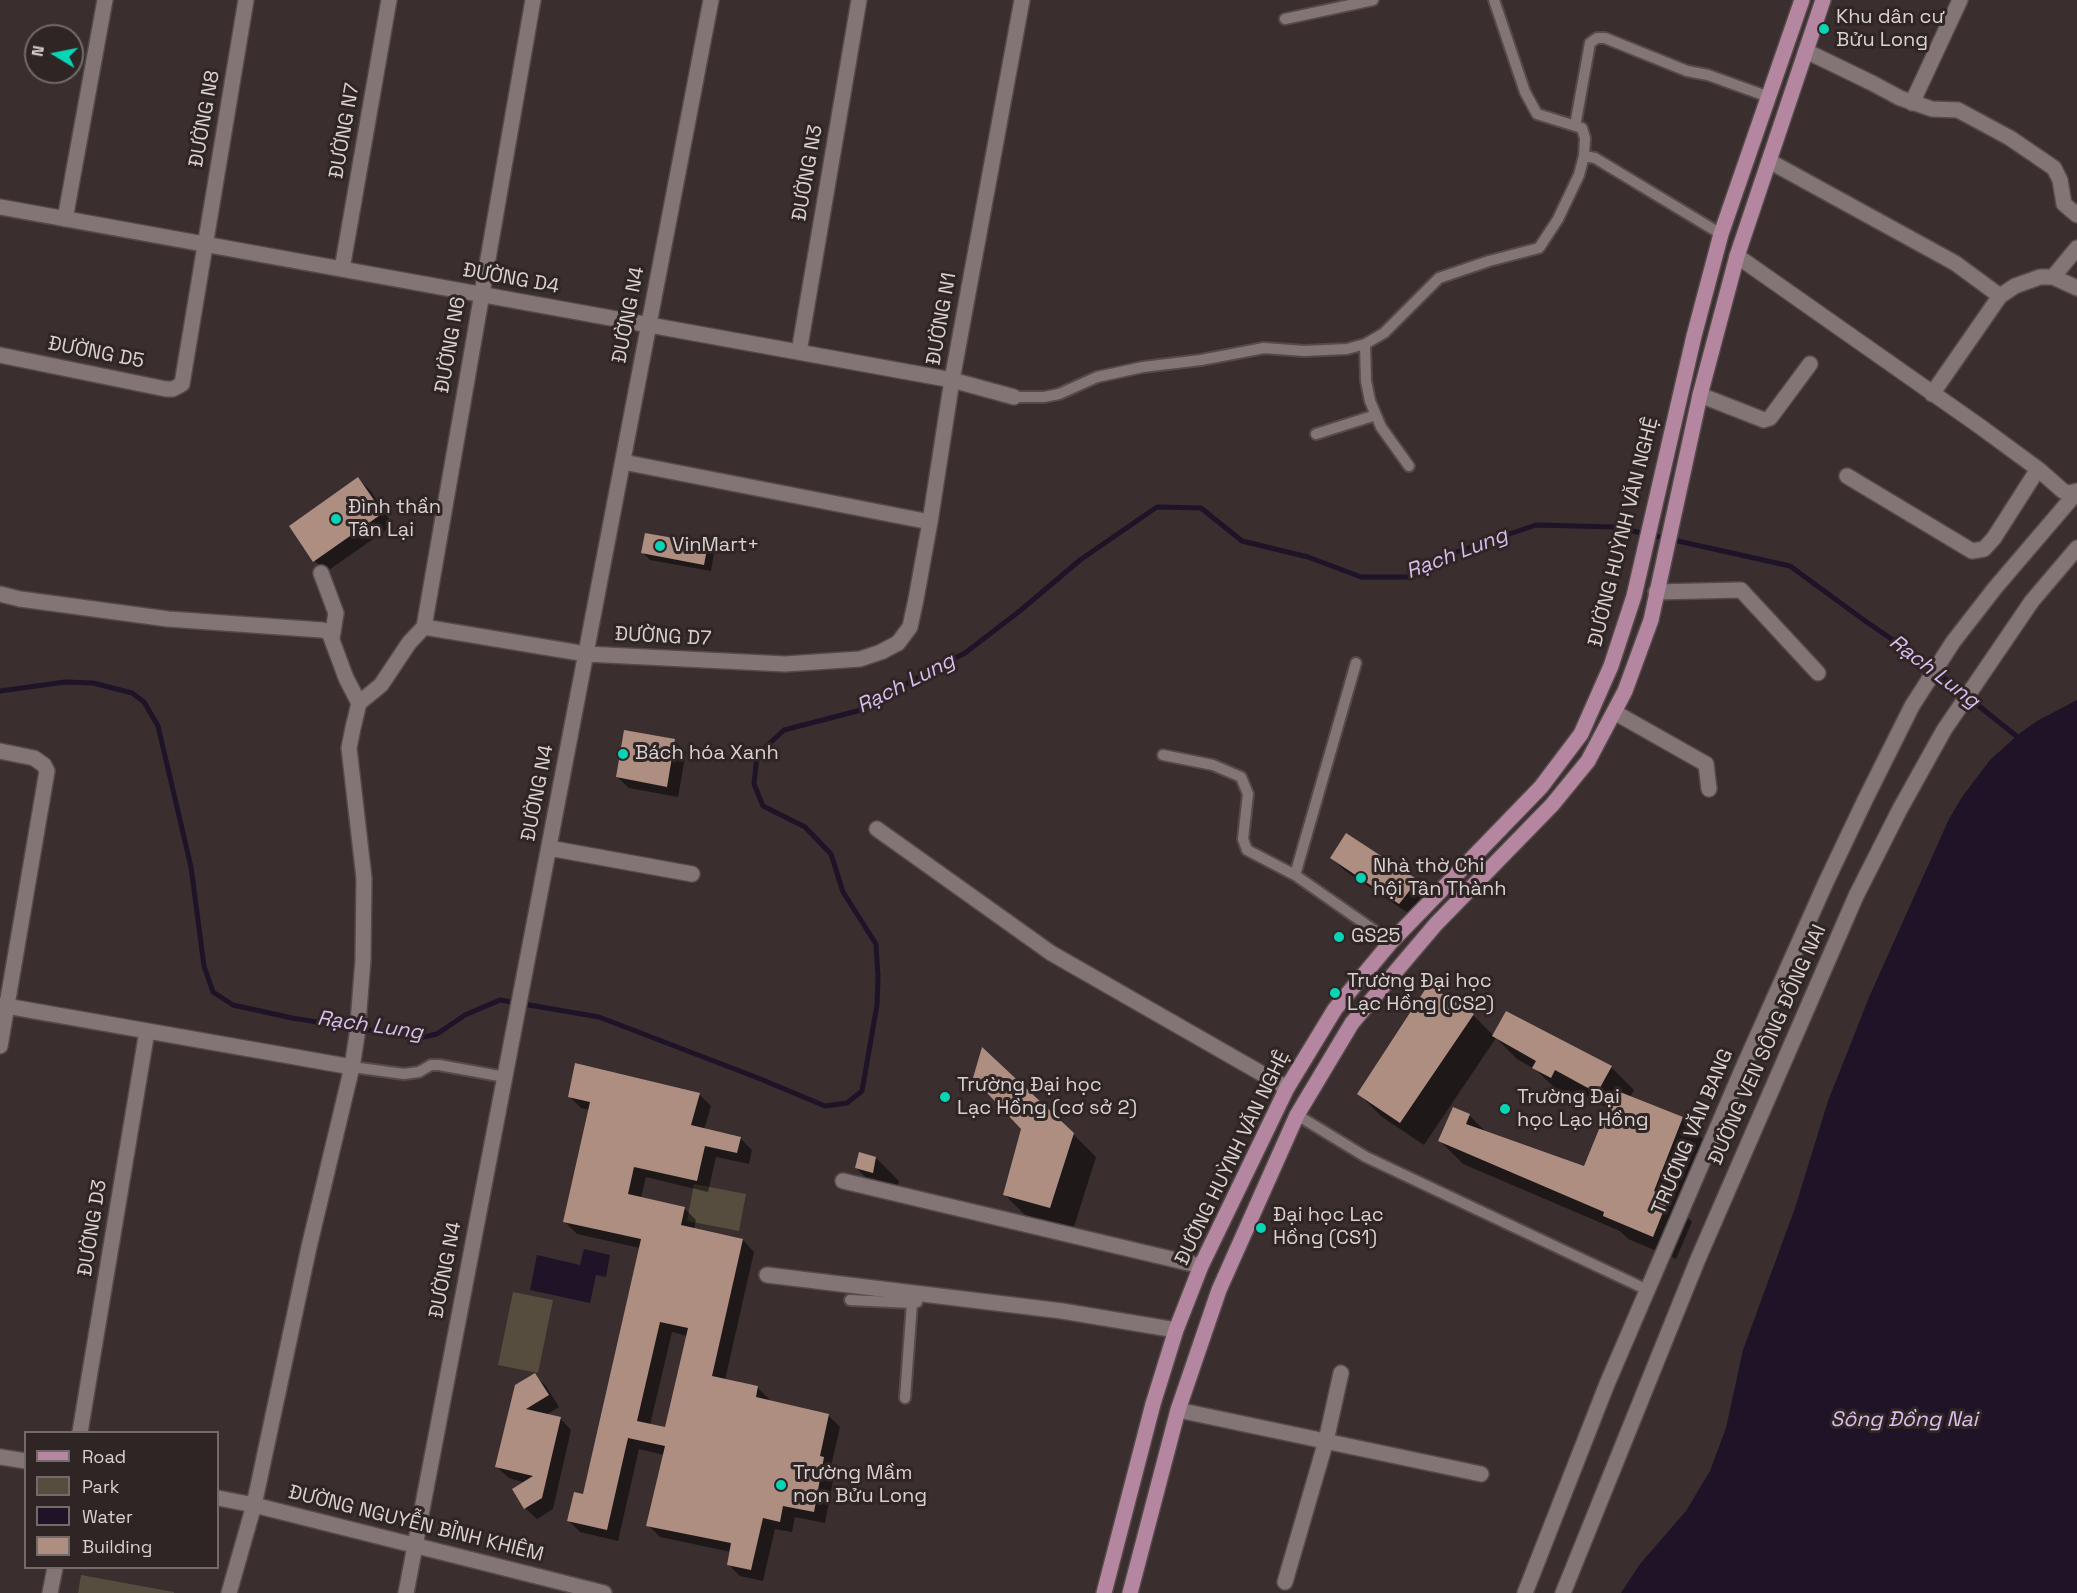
<!DOCTYPE html>
<html>
<head>
<meta charset="utf-8">
<style>
	body { margin:0 }
	#map { position:relative; width:2077px; height:1593px; overflow:hidden; background:#3a2e2f; font-family:"Space Grotesk",sans-serif }
	canvas { display:block }
	.legend { position:absolute; left:24px; top:1431px; width:195px; height:138px; box-sizing:border-box; background:#302525; border:2px solid #746a6a; margin:0; padding:8px 10px; list-style:none; font-size:18px; color:#d9d1d1 }
	.legend li { display:flex; align-items:center; gap:12px; height:30px }
	.legend b { width:30px; border:2px solid #746a6a }
	.north { position:absolute; left:24px; top:24px; width:60px; height:60px; box-sizing:border-box; background:#302525; border:2px solid #746a6a; border-radius:50%; rotate:280deg; font-size:16px; font-weight:700; line-height:24px; text-align:center; color:#d9d1d1 }
	.north::after { content:''; display:block; margin:auto; width:21px; height:27px; background:#08d5b5; clip-path:polygon(50% 0,100% 100%,50% 72%,0 100%) }
</style>
</head>
<body>
<div id="map">
<canvas width="2077" height="1593"></canvas>
<ul class="legend">
<li><b style="height:8px;background:#b4869f"></b>Road</li>
<li><b style="height:16px;background:#574d3e"></b>Park</li>
<li><b style="height:16px;background:#1f1328"></b>Water</li>
<li><b style="height:16px;background:#ad8e80"></b>Building</li>
</ul>
<div class="north">N</div>
</div>
<script>
const ctx = document.querySelector('canvas').getContext('2d');
ctx.lineJoin = 'round';
function fillPath(path, color) {
  ctx.fillStyle = color;
  ctx.fill(path, 'evenodd');
}
function poly(rows) {
  const path = new Path2D();
  for (const r of rows) {
    path.moveTo(r[0], r[1]);
    for (let i = 2; i < r.length; i += 2) path.lineTo(r[i], r[i + 1]);
  }
  return path;
}
function strokePath(path, color, width, dash) {
  ctx.strokeStyle = color;
  ctx.lineWidth = width;
  ctx.lineCap = dash ? 'butt' : 'round';
  ctx.setLineDash(dash || []);
  ctx.stroke(path);
}
function drawText(font, color, halo, rows, align = 'center') {
  ctx.font = font + ' "Space Grotesk",sans-serif';
  ctx.lineWidth = 6;
  ctx.setLineDash([]);
  ctx.textBaseline = 'middle';
  ctx.strokeStyle = halo;
  ctx.fillStyle = color;
  for (const [text, x, y, turn = 0] of rows) {
    ctx.save();
    ctx.translate(x, y);
    ctx.rotate((+turn || 0) * Math.PI / 180);
    ctx.textAlign = isNaN(turn) ? turn : align;
    if (halo) ctx.strokeText(text, 0, 0);
    ctx.fillText(text, 0, 0);
    ctx.restore();
  }
}
const green = poly([
	[694,1184,746,1194,739,1231,687,1221],
	[513,1292,553,1300,538,1373,498,1365],
	[81,1575,174,1592,174,1593,78,1593]
]);
const water = poly([
	[2077,700,2077,1593,1621,1593,1640,1564,1686,1511,1710,1471,1726,1428,1743,1350,1795,1208,1828,1101,1870,995,1949,819,1962,797,1990,760,2020,733,2037,721],
	[584,1249,610,1255,606,1277,596,1275,590,1303,530,1290,537,1255,580,1265]
]);
const shadow = poly([
	[358,479,370,490,393,525,326,572,315,561],
	[707,545,714,553,711,571,650,560,642,552],
	[674,741,686,752,678,797,629,788,617,777],
	[1332,858,1417,881,1428,893,1411,915,1344,870],
	[1473,1015,1494,1036,1611,1067,1634,1090,1630,1097,1682,1118,1705,1141,1679,1209,1692,1222,1676,1259,1628,1239,1620,1231,1463,1164,1440,1141,1454,1109,1470,1116,1486,1132,1585,1168,1609,1109,1579,1092,1574,1100,1557,1090,1536,1070,1517,1059,1496,1038,1424,1145,1382,1117,1359,1094],
	[699,1094,711,1106,704,1130,740,1138,752,1150,749,1164,716,1157,708,1192,646,1177,641,1198,684,1208,696,1220,694,1229,743,1240,754,1252,725,1380,757,1387,769,1399,769,1402,828,1415,840,1427,831,1466,835,1470,825,1523,795,1517,792,1532,775,1529,763,1581,740,1576,728,1564,731,1552,660,1537,648,1525,664,1455,639,1449,618,1541,580,1532,568,1520,584,1495,640,1248,577,1234,565,1222,590,1110,581,1108,569,1096],
	[672,1332,687,1336,666,1429,650,1425],
	[1073,1134,1096,1157,1073,1230,1028,1218,1005,1195],
	[876,1158,899,1181,895,1195,880,1191,856,1168],
	[534,1375,546,1386,559,1407,546,1415,560,1418,571,1430,553,1509,537,1519,525,1508,526,1483,509,1478,497,1467]
]);
const stream = poly([
	[0,691,65,682,93,683,132,693,144,702,158,726,191,867,204,966,213,992,233,1005,292,1018,419,1038,437,1034,465,1015,500,1000,599,1017,758,1078,825,1106,847,1103,862,1091,877,1005,878,977,876,944,843,892,831,854,805,827,763,806,754,784,757,755,784,730,865,709,902,686,965,653,1021,610,1080,560,1157,507,1201,508,1242,541,1308,557,1361,577,1410,577,1447,555,1536,525,1615,527,1790,566,1868,623,1918,657,2020,739]
]);
const building = poly([
	[358,477,383,513,313,562,289,526],
	[645,533,708,544,704,565,641,553],
	[624,730,675,739,667,787,616,777],
	[1346,833,1418,880,1399,904,1330,858],
	[1428,985,1474,1014,1400,1123,1357,1094],
	[1506,1011,1612,1066,1597,1093,1555,1070,1551,1078,1532,1068,1536,1061,1492,1036],
	[982,1047,1074,1133,1050,1208,1003,1195,1021,1129,973,1078],
	[575,1063,700,1093,691,1125,741,1137,737,1153,705,1146,697,1181,634,1167,628,1194,685,1207,681,1225,743,1239,712,1376,758,1386,756,1397,829,1414,820,1456,824,1457,814,1512,783,1506,780,1522,763,1518,751,1570,727,1565,731,1543,646,1526,665,1446,628,1438,607,1530,567,1521,574,1492,583,1494,641,1239,563,1222,590,1102,568,1097],
	[660,1322,688,1328,665,1427,637,1421],
	[1615,1090,1683,1117,1654,1191,1669,1197,1653,1237,1603,1216,1604,1212,1438,1141,1453,1107,1470,1114,1466,1124,1584,1166],
	[859,1152,876,1157,873,1173,855,1168],
	[535,1373,549,1395,526,1409,561,1417,542,1498,524,1509,512,1489,533,1476,495,1467,515,1385]
]);
const lane = poly([
	[1285,19,1373,0],
	[1575,126,1590,43,1597,38,1605,38,1687,71,1708,75,1769,97],
	[1584,156,1595,158,1721,234],
	[1365,344,1366,381,1370,401,1381,427,1409,466],
	[1014,397,1044,397,1059,394,1097,377,1143,367,1201,360,1264,348,1304,351,1347,349,1365,344,1384,333,1439,278,1489,261,1539,248,1558,219,1579,175,1584,156,1585,138,1582,128,1537,114,1525,92,1494,0],
	[1316,434,1376,415],
	[1163,755,1213,765,1241,777,1248,794,1243,839,1247,850,1295,875,1391,942],
	[1295,875,1356,663],
	[352,1067,404,1074,419,1072,431,1065,439,1065,505,1077],
	[1297,1115,1366,1157,1639,1286],
	[850,1300,912,1303,917,1302],
	[905,1398,912,1303]
]);
const street = poly([
	[1806,51,1872,83,1900,98,1932,109,1958,110,2010,138,2054,168,2060,180,2064,204,2077,215],
	[1912,103,1960,0],
	[1769,161,1955,263,2000,296],
	[0,207,952,380,1014,397],
	[65,219,105,0],
	[1737,256,1978,425,2038,469,2063,491,2069,493,2077,491],
	[342,269,389,0],
	[2053,277,2077,248],
	[799,352,859,0],
	[0,355,166,389,173,389,182,384,246,0],
	[1932,394,2000,296,2015,286,2040,277,2053,277,2077,288],
	[1700,395,1764,420,1770,418,1810,364],
	[623,462,930,522],
	[1847,476,1972,551,1984,549,1994,538,2038,469],
	[321,573,336,613,332,638],
	[1656,592,1741,590,1818,673],
	[0,594,20,599,168,619,322,630,329,632,346,678,359,703],
	[424,627,586,654,785,664,860,659,881,652,898,643,910,627,916,599,930,522,952,380,1022,0],
	[424,627,533,0],
	[1614,712,1706,764,1709,789],
	[0,751,34,758,44,765,47,771,0,1046],
	[877,829,1051,953,1287,1088],
	[549,848,692,874],
	[0,1005,352,1067],
	[843,1181,1201,1266],
	[767,1275,1062,1311,1176,1330],
	[1178,1410,1481,1474],
	[80,1432,147,1031],
	[0,1457,26,1461],
	[218,1498,254,1505,604,1593],
	[1285,1582,1326,1441,1341,1373],
	[50,1593,55,1568],
	[229,1593,254,1505,309,1247,352,1067,357,1035,363,960,364,878,349,748,353,728,359,703,381,685,409,643,424,627],
	[406,1593,711,0]
]);
const secondary = poly([
	[1525,1593,1607,1384,1742,1070,1826,882,1865,800,1912,706,1953,642,1995,588,2077,492],
	[1563,1593,1698,1259,1856,896,1900,809,1944,730,2032,601,2077,548]
]);
const primary = poly([
	[1104,1593,1153,1404,1176,1330,1201,1266,1287,1088,1335,1009,1391,942,1541,787,1581,734,1611,666,1634,596,1694,336,1721,234,1802,0],
	[1130,1593,1178,1410,1219,1290,1297,1115,1352,1023,1436,924,1552,805,1588,761,1625,691,1651,620,1700,395,1737,256,1823,0]
]);
const markers = [
	[1824,29,6,"#08d5b5"],
	[336,519,6,"#08d5b5"],
	[660,546,6,"#08d5b5"],
	[623,754,6,"#08d5b5"],
	[1361,878,6,"#08d5b5"],
	[1339,937,6,"#08d5b5"],
	[1335,993,6,"#08d5b5"],
	[945,1097,6,"#08d5b5"],
	[1505,1109,6,"#08d5b5"],
	[1261,1228,6,"#08d5b5"],
	[781,1485,6,"#08d5b5"]
];
const poiNames = [
	["Khu dân cư",1836,18],
	["Bửu Long",1836,41],
	["Đình thần",348,508],
	["Tân Lại",348,531],
	["VinMart+",672,546],
	["Bách hóa Xanh",635,754],
	["Nhà thờ Chi",1373,867],
	["hội Tân Thành",1373,890],
	["GS25",1351,937],
	["Trường Đại học",1347,982],
	["Lạc Hồng (CS2)",1347,1005],
	["Trường Đại học",957,1086],
	["Lạc Hồng (cơ sở 2)",957,1109],
	["Trường Đại",1517,1098],
	["học Lạc Hồng",1517,1121],
	["Đại học Lạc",1273,1216],
	["Hồng (CS1)",1273,1239],
	["Trường Mầm",793,1474],
	["non Bửu Long",793,1497]
];
const streetNames = [
	["ĐƯỜNG N8",205,119,-80],
	["ĐƯỜNG N7",345,131,-80],
	["ĐƯỜNG N3",808,173,-80],
	["ĐƯỜNG D4",511,279,10],
	["ĐƯỜNG N4",629,315,-79],
	["ĐƯỜNG N1",942,319,-80],
	["ĐƯỜNG N6",451,345,-80],
	["ĐƯỜNG D5",96,353,11],
	["ĐƯỜNG HUỲNH VĂN NGHỆ",1624,532,-76],
	["ĐƯỜNG D7",663,637,3],
	["ĐƯỜNG N4",538,793,-79],
	["ĐƯỜNG VEN SÔNG ĐỒNG NAI",1768,1045,-66],
	["TRƯƠNG VĂN BANG",1693,1132,-67],
	["ĐƯỜNG HUỲNH VĂN NGHỆ",1233,1158,-64],
	["ĐƯỜNG D3",93,1228,-81],
	["ĐƯỜNG N4",446,1270,-79],
	["ĐƯỜNG NGUYỄN BỈNH KHIÊM",416,1524,14]
];
const waterNames = [
	["Rạch Lung",1457,554,-21],
	["Rạch Lung",1934,672,37],
	["Rạch Lung",906,684,-27],
	["Rạch Lung",370,1026,8],
	["Sông Đồng Nai",1904,1420]
];
fillPath(green, '#574d3e');
fillPath(water, '#1f1328');
fillPath(shadow, '#0007');
strokePath(stream, '#1f1328', 5);
fillPath(building, '#ad8e80');
strokePath(lane, '#554a4b', 14);
strokePath(street, '#554a4b', 18);
strokePath(secondary, '#554a4b', 18);
strokePath(primary, '#554a4b', 18);
strokePath(lane, '#837575', 10);
strokePath(street, '#837575', 15);
strokePath(secondary, '#837575', 15);
strokePath(primary, '#b4869f', 15);
for (const [x, y, r, color] of markers) {
  const dot = new Path2D();
  dot.arc(x, y, r, 0, 2 * Math.PI);
  ctx.fillStyle = color;
  ctx.fill(dot);
  strokePath(dot, '#302525', 2);
}
drawText('20px', '#d9d1d1', '#302525', poiNames, 'left');
drawText('20px', '#d9d1d1', '#302525', streetNames);
drawText('italic 21px', '#d8bdee', '#302525', waterNames);
</script>
</body>
</html>
